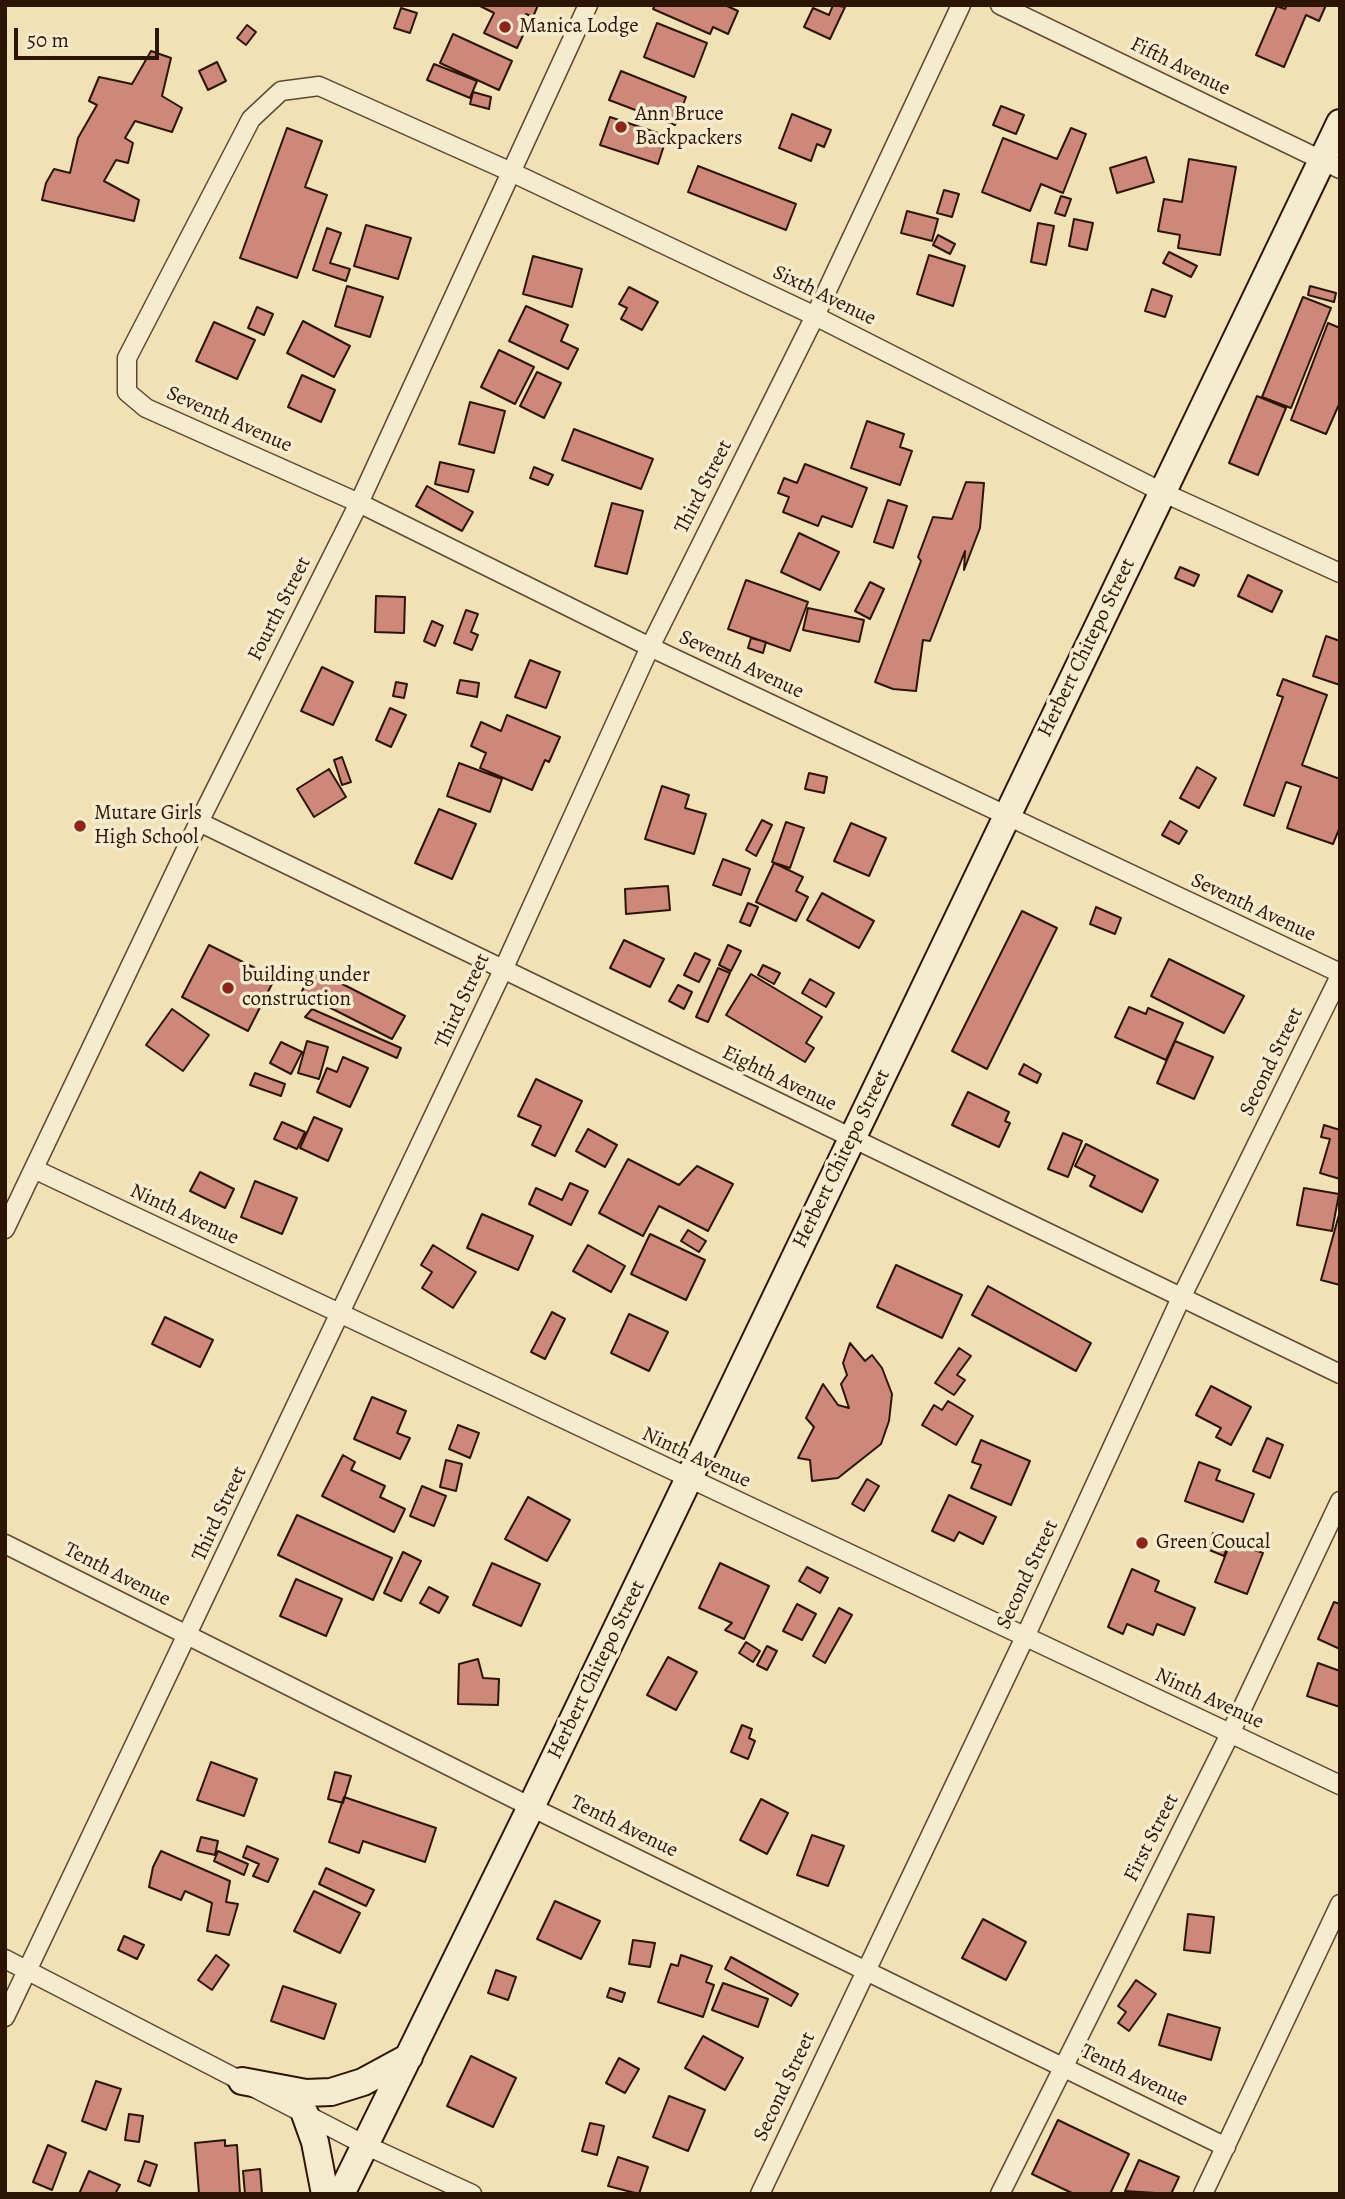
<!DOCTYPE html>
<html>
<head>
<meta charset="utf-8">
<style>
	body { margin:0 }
	#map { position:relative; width:1345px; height:2199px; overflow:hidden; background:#f0e2b5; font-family:Alegreya,serif }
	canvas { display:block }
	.frame { position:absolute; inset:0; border:7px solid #2d1505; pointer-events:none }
	.scale { position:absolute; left:14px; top:28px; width:145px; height:32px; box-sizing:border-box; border:4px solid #2d1505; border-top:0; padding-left:9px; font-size:21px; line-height:24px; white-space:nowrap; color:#2d1505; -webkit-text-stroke:5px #f5eccf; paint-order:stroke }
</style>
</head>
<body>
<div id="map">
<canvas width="1345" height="2199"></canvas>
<div class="frame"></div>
<div class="scale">50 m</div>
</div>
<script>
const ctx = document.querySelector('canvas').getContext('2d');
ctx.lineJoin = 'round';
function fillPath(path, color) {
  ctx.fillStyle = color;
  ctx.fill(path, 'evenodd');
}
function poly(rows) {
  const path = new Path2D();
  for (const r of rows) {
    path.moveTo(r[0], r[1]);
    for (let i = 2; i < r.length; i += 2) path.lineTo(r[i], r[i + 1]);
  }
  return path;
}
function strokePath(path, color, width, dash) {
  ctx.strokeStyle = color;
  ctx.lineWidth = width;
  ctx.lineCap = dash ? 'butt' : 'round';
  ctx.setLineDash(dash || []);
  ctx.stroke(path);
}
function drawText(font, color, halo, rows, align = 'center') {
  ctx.font = font + ' Alegreya,serif';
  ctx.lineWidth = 7;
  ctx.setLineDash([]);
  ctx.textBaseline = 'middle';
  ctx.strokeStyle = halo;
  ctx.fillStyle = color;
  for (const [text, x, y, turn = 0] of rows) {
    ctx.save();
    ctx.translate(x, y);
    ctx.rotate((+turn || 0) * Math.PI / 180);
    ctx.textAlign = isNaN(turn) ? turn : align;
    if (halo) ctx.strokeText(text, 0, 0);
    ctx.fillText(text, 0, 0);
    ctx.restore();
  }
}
const building = poly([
	[478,5,538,5,533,17,526,14,521,26,526,29,517,48,484,33,494,13,478,5],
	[655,5,725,5,738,11,728,34,713,27,710,34,653,9,655,5],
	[833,5,845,7,830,39,804,27,813,8,829,15,833,5],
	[1287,5,1326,5,1319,21,1306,15,1284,67,1256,55,1277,6,1285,9,1287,5],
	[401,8,417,13,410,33,394,28,401,8],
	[657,23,707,43,694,77,644,57,657,23],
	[247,25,256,32,246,45,237,38,247,25],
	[453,34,512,61,499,90,440,63,453,34],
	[151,51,171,58,162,96,182,108,172,132,135,121,125,138,133,143,128,163,116,160,104,181,139,200,134,221,42,200,46,183,54,169,70,173,78,138,97,105,89,101,99,77,132,84,151,51],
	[217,62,226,81,208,90,199,71,217,62],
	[434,64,477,81,470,98,427,80,434,64],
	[621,71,686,97,675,125,609,100,621,71],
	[473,92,491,97,489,109,470,104,473,92],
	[1001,106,1024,115,1016,134,993,125,1001,106],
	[792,114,831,130,824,147,817,144,811,161,779,148,792,114],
	[610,117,667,136,658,164,600,145,610,117],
	[287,128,322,141,305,187,327,195,297,278,240,258,287,128],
	[1071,128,1086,134,1063,193,1041,184,1030,211,982,192,1003,138,1057,159,1071,128],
	[1146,157,1154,182,1117,193,1110,168,1146,157],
	[1189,159,1236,167,1220,255,1178,248,1180,235,1158,231,1164,199,1182,202,1189,159],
	[698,166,796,204,786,230,688,192,698,166],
	[944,190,959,194,952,217,937,213,944,190],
	[1061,196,1071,199,1065,216,1055,213,1061,196],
	[907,211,938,219,932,241,901,233,907,211],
	[1074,219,1093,223,1087,250,1069,246,1074,219],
	[1038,223,1054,226,1046,265,1031,262,1038,223],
	[366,225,411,238,398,279,354,266,366,225],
	[327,228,341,233,330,263,350,269,346,281,313,270,327,228],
	[938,235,955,244,950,254,933,245,938,235],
	[1169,252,1197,266,1191,277,1163,263,1169,252],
	[929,255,965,266,953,306,917,294,929,255],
	[533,256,582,269,572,307,523,294,533,256],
	[347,286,383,297,370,337,335,326,347,286],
	[1310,286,1336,293,1334,302,1308,295,1310,286],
	[629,287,658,302,642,330,621,319,627,308,619,304,629,287],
	[1152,289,1172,296,1165,317,1145,311,1152,289],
	[1303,297,1331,308,1291,408,1262,397,1303,297],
	[526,306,568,325,561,341,578,349,568,369,509,341,526,306],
	[257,307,273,314,264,335,248,328,257,307],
	[303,321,350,346,334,377,287,353,303,321],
	[214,322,255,340,237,379,196,361,214,322],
	[1328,323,1340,328,1340,402,1326,434,1291,420,1328,323],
	[499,350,534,367,515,404,481,387,499,350],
	[537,372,561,383,544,418,520,406,537,372],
	[302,375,335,390,321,422,288,407,302,375],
	[1257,396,1286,408,1258,475,1229,463,1257,396],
	[470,402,505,411,494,453,459,444,470,402],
	[867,421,904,434,900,447,912,451,900,485,851,468,867,421],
	[574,429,653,459,641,489,562,460,574,429],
	[440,462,474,470,468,492,435,484,440,462],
	[805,464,867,488,852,527,822,516,818,526,783,512,789,497,778,493,784,478,797,483,805,464],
	[534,467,553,475,548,485,530,478,534,467],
	[966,482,984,483,980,528,964,570,965,551,930,641,923,640,916,691,893,689,875,682,921,561,918,557,933,517,952,519,966,482],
	[427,486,473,512,462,531,416,506,427,486],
	[888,500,907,506,893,548,874,542,888,500],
	[612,503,643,511,627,574,595,566,612,503],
	[799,533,839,552,820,590,781,572,799,533],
	[1180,567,1199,575,1194,586,1175,578,1180,567],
	[1248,575,1282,591,1272,612,1238,596,1248,575],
	[746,580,808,602,790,651,728,629,746,580],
	[870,582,884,589,870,619,855,611,870,582],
	[376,596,405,597,404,633,375,632,376,596],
	[808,608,864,620,859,642,803,630,808,608],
	[466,610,478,614,471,632,478,635,472,650,454,643,466,610],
	[432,621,443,626,435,646,424,641,432,621],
	[1326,636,1340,641,1340,685,1313,676,1326,636],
	[751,638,766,642,763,653,748,648,751,638],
	[530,660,560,672,546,708,515,697,530,660],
	[322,667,353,682,333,725,301,711,322,667],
	[1283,679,1327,695,1302,765,1340,779,1340,827,1333,844,1287,828,1301,787,1286,782,1274,816,1244,805,1283,697,1277,695,1283,679],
	[460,680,479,683,477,697,457,693,460,680],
	[396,682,407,684,404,698,393,696,396,682],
	[390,708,406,715,391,747,376,740,390,708],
	[507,715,560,737,549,762,545,760,532,790,480,768,486,753,471,746,481,722,501,731,507,715],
	[342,757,351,782,342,785,334,760,342,757],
	[459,763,502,779,490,812,447,796,459,763],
	[1197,767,1216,778,1199,808,1180,798,1197,767],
	[329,769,346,797,314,817,297,789,329,769],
	[809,773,827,777,824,793,805,789,809,773],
	[662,786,689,795,685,808,706,814,694,854,645,839,662,786],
	[439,809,476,824,452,879,415,863,439,809],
	[762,820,772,825,756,856,746,850,762,820],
	[1170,821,1187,831,1179,844,1162,835,1170,821],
	[786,822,804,828,790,868,772,862,786,822],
	[851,823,886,838,869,876,834,861,851,823],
	[723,859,750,869,741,895,713,885,723,859],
	[774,863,803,877,796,891,808,897,796,921,756,902,774,863],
	[668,886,670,910,626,914,625,889,668,886],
	[822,893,874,921,859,948,807,920,822,893],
	[748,903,758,907,750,926,740,922,748,903],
	[1096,907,1121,918,1115,934,1090,924,1096,907],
	[1022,911,1057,928,987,1069,952,1051,1022,911],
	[624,940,664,959,650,987,610,968,624,940],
	[209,945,275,978,248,1031,182,997,209,945],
	[728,945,741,951,731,971,719,965,728,945],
	[695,953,710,960,699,982,684,975,695,953],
	[1169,959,1244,996,1224,1033,1151,996,1169,959],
	[763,965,780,973,774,984,758,975,763,965],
	[718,968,730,973,708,1022,696,1017,718,968],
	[313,969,405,1016,392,1039,301,993,313,969],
	[751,974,822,1017,806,1043,814,1048,805,1062,726,1015,751,974],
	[810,979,834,993,826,1007,802,993,810,979],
	[678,985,692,992,684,1009,669,1001,678,985],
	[1129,1007,1146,1014,1148,1008,1183,1023,1166,1060,1115,1037,1129,1007],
	[172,1009,209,1035,183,1071,146,1045,172,1009],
	[312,1009,401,1048,397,1058,305,1017,312,1009],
	[307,1041,328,1047,319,1079,298,1073,307,1041],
	[1175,1041,1213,1057,1194,1099,1157,1083,1175,1041],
	[281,1042,302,1052,291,1074,270,1063,281,1042],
	[343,1057,368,1068,350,1107,317,1092,327,1068,337,1072,343,1057],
	[1024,1064,1041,1074,1037,1083,1019,1074,1024,1064],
	[255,1073,285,1084,281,1096,250,1085,255,1073],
	[536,1079,582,1101,555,1156,532,1145,541,1126,518,1116,536,1079],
	[968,1092,1009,1112,1005,1121,1010,1123,999,1147,952,1125,968,1092],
	[314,1117,342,1129,328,1161,300,1148,314,1117],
	[282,1122,305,1132,297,1149,274,1139,282,1122],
	[1324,1125,1340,1130,1340,1179,1320,1173,1330,1139,1321,1137,1324,1125],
	[588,1129,617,1145,605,1167,576,1151,588,1129],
	[1063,1133,1082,1141,1068,1177,1048,1169,1063,1133],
	[1086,1144,1158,1180,1142,1212,1090,1186,1095,1176,1075,1166,1086,1144],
	[628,1159,679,1185,697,1166,733,1184,708,1231,659,1206,643,1236,599,1213,628,1159],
	[200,1172,234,1189,225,1208,190,1191,200,1172],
	[255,1181,297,1198,282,1234,241,1217,255,1181],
	[570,1183,588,1191,571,1225,529,1204,536,1188,562,1200,570,1183],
	[1304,1188,1339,1194,1332,1231,1297,1225,1304,1188],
	[1340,1211,1340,1285,1321,1280,1340,1211],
	[482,1214,533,1236,518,1270,467,1248,482,1214],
	[688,1230,706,1241,699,1252,681,1241,688,1230],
	[650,1234,705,1260,686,1300,631,1274,650,1234],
	[433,1245,476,1272,453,1308,422,1288,432,1272,421,1265,433,1245],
	[588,1245,625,1266,611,1292,573,1271,588,1245],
	[896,1265,962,1295,942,1338,877,1307,896,1265],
	[988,1286,1091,1343,1076,1371,972,1315,988,1286],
	[552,1312,565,1319,545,1359,531,1352,552,1312],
	[629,1314,668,1332,649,1371,611,1353,629,1314],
	[165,1317,213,1340,200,1367,152,1344,165,1317],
	[850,1343,865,1361,872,1355,882,1368,892,1394,889,1421,881,1444,838,1478,812,1481,810,1460,798,1458,814,1427,806,1418,823,1384,838,1405,849,1408,841,1384,847,1375,843,1363,850,1343],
	[959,1348,971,1356,957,1375,965,1380,954,1395,935,1383,959,1348],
	[1211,1386,1251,1407,1231,1445,1216,1437,1221,1428,1196,1415,1211,1386],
	[372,1397,406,1411,397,1433,410,1438,400,1459,354,1439,372,1397],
	[948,1401,973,1416,956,1445,922,1425,934,1405,942,1410,948,1401],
	[458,1425,479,1433,470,1458,449,1449,458,1425],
	[1267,1438,1283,1445,1270,1478,1253,1471,1267,1438],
	[981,1440,1030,1461,1011,1505,971,1488,981,1465,972,1462,981,1440],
	[343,1455,355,1462,351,1470,385,1486,380,1497,405,1509,394,1532,322,1496,343,1455],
	[446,1460,462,1464,456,1491,440,1487,446,1460],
	[1199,1462,1220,1470,1216,1480,1254,1494,1243,1522,1185,1501,1199,1462],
	[867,1479,879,1486,864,1511,852,1504,867,1479],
	[422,1486,446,1496,434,1526,410,1516,422,1486],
	[949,1495,996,1517,983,1544,959,1532,954,1541,932,1531,949,1495],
	[528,1497,570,1520,547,1561,505,1539,528,1497],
	[297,1515,392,1558,373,1600,278,1555,297,1515],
	[1213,1533,1230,1540,1224,1556,1207,1549,1213,1533],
	[1231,1541,1263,1553,1247,1594,1215,1582,1231,1541],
	[403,1552,421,1561,401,1601,384,1593,403,1552],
	[492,1563,540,1584,521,1626,473,1605,492,1563],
	[720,1563,769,1586,744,1639,725,1630,732,1623,699,1608,720,1563],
	[807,1567,828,1578,820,1593,799,1581,807,1567],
	[1132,1569,1159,1581,1155,1591,1195,1608,1184,1635,1157,1624,1153,1635,1127,1624,1123,1634,1108,1627,1132,1569],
	[296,1579,342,1599,326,1636,280,1616,296,1579],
	[429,1587,448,1597,439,1613,420,1603,429,1587],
	[1334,1602,1340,1604,1340,1649,1318,1639,1334,1602],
	[797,1604,816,1614,802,1640,783,1631,797,1604],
	[839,1608,852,1615,825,1663,813,1656,839,1608],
	[746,1642,760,1651,753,1662,739,1653,746,1642],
	[767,1646,777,1651,767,1670,757,1665,767,1646],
	[668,1657,697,1672,676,1710,647,1695,668,1657],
	[478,1659,483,1678,499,1679,498,1705,458,1704,459,1664,478,1659],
	[1318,1663,1340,1671,1340,1707,1307,1696,1318,1663],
	[742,1725,752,1729,749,1738,755,1741,748,1759,731,1752,742,1725],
	[211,1762,257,1779,244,1816,197,1800,211,1762],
	[335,1772,351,1776,343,1803,328,1799,335,1772],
	[344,1797,436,1828,425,1862,363,1841,359,1853,329,1842,344,1797],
	[761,1799,788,1813,767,1854,740,1840,761,1799],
	[812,1835,844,1846,828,1886,797,1875,812,1835],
	[201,1837,218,1841,215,1855,197,1851,201,1837],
	[247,1846,278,1859,268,1882,253,1876,259,1864,243,1857,247,1846],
	[161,1851,230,1881,226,1902,238,1904,229,1935,207,1931,212,1903,185,1891,181,1900,149,1887,153,1867,161,1851],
	[218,1851,248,1864,244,1875,214,1861,218,1851],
	[326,1868,374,1890,366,1906,319,1884,326,1868],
	[314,1891,360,1913,340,1953,294,1931,314,1891],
	[555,1901,600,1921,581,1959,537,1939,555,1901],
	[1188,1914,1214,1917,1210,1953,1184,1950,1188,1914],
	[983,1919,1026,1942,1006,1980,962,1958,983,1919],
	[124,1936,144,1945,137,1959,118,1950,124,1936],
	[633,1940,655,1943,650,1967,629,1964,633,1940],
	[216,1955,229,1965,212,1990,198,1980,216,1955],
	[681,1955,712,1966,706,1982,714,1985,703,2017,658,2002,671,1964,678,1966,681,1955],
	[731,1957,798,1994,791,2006,725,1969,731,1957],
	[496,1970,516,1977,508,2000,488,1993,496,1970],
	[1136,1980,1156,1994,1129,2031,1118,2023,1126,2012,1118,2006,1136,1980],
	[723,1983,768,1999,758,2027,712,2010,723,1983],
	[283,1986,336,2004,324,2039,271,2021,283,1986],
	[610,1988,625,1993,622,2002,607,1997,610,1988],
	[1168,2014,1220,2028,1211,2060,1159,2045,1168,2014],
	[703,2036,743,2058,725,2090,685,2068,703,2036],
	[471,2056,516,2078,493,2127,447,2106,471,2056],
	[619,2058,639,2069,625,2093,606,2083,619,2058],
	[96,2081,121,2089,106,2130,82,2121,96,2081],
	[669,2096,705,2110,688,2151,653,2137,669,2096],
	[129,2114,143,2116,139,2142,125,2140,129,2114],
	[1058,2120,1129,2154,1110,2194,1074,2194,1032,2174,1058,2120],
	[590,2123,604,2126,597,2155,582,2151,590,2123],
	[225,2140,225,2146,237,2145,240,2194,199,2194,195,2143,225,2140],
	[48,2145,66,2153,52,2190,33,2182,48,2145],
	[618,2157,648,2167,639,2194,608,2186,618,2157],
	[1139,2160,1179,2177,1171,2194,1125,2191,1139,2160],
	[145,2161,157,2165,150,2186,138,2181,145,2161],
	[260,2169,262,2194,245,2194,243,2171,260,2169],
	[89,2171,120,2185,115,2194,79,2194,89,2171]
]);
const street = poly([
	[1000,5,1340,169],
	[1340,573,1162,492,815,316,509,171,319,86,281,91,251,119,127,358,127,392,146,408,359,503,650,647,1340,973],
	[199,822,1340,1374],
	[34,1169,1340,1785],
	[5,1229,199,822,359,503,588,5],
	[5,1544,531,1807,1226,2147],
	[5,1959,365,2145,472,2194],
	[5,2017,503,970,650,647,815,316,961,5],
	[760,2194,1025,1637,1180,1300,1340,976],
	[1000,2194,1230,1734,1340,1501],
	[1203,2194,1340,1904]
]);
const secondary = poly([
	[242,2081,306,2093,331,2092,363,2082,409,2057],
	[305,2114,315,2142,325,2194],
	[341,2194,531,1807,1340,123]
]);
const markers = [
	[505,27,7,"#8f2418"],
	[621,127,7,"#8f2418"],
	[80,826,7,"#8f2418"],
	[228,988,7,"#8f2418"],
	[1142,1543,7,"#8f2418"]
];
const poiNames = [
	["Manica Lodge",519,27],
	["Ann Bruce",635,115],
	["Backpackers",635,139],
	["Mutare Girls",94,814],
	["High School",94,838],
	["building under",242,976],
	["construction",242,1000],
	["Green Coucal",1156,1543]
];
const streetNames = [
	["Fifth Avenue",1180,67,26],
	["Sixth Avenue",824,296,26],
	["Seventh Avenue",229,420,24],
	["Third Street",704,487,-63],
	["Fourth Street",280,609,-63],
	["Herbert Chitepo Street",1087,648,-64],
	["Seventh Avenue",741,665,25],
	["Seventh Avenue",1253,908,25],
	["Third Street",463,1001,-65],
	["Second Street",1272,1062,-64],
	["Eighth Avenue",779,1079,26],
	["Herbert Chitepo Street",842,1159,-64],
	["Ninth Avenue",184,1215,25],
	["Ninth Avenue",696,1458,25],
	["Third Street",220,1514,-65],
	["Tenth Avenue",117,1575,27],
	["Second Street",1028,1575,-65],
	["Herbert Chitepo Street",597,1670,-64],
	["Ninth Avenue",1209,1699,25],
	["Tenth Avenue",624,1827,26],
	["First Street",1152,1838,-63],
	["Tenth Avenue",1134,2076,26],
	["Second Street",785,2087,-65]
];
fillPath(building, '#cd887a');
strokePath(building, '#2d1505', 2);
strokePath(street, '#5e4831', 21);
strokePath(secondary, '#2d1505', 30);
strokePath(street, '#f5eccf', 18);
strokePath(secondary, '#f5eccf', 26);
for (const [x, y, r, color] of markers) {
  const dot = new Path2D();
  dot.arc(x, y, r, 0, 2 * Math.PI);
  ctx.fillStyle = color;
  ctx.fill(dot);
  strokePath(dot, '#f5eccf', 2.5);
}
drawText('21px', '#2d1505', '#f5eccf', poiNames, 'left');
drawText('21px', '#2d1505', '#f5eccf', streetNames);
</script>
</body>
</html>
